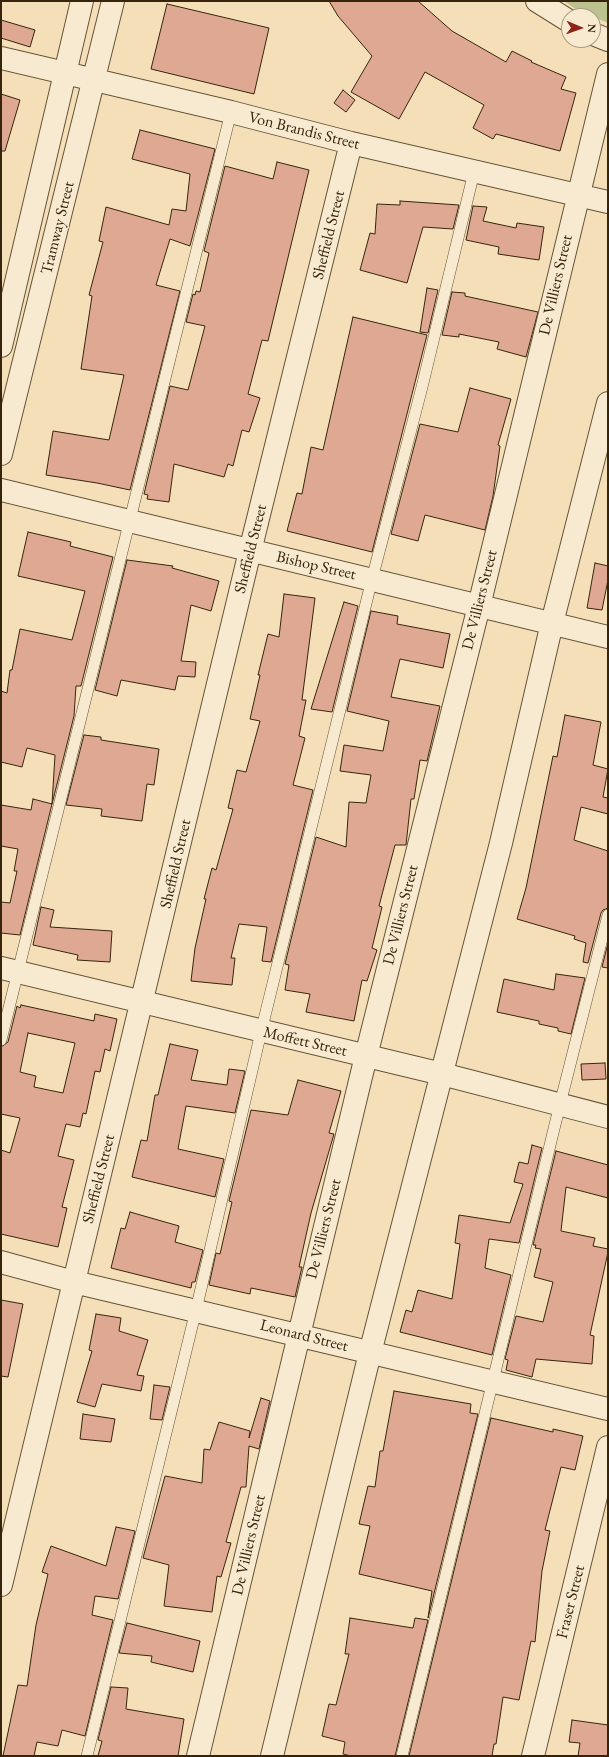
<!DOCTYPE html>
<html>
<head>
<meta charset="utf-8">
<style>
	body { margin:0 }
	#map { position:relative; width:609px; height:1757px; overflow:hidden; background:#f4dfb8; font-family:"EB Garamond",serif }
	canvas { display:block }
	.frame { position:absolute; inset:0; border:2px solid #36250c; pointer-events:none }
	.north { position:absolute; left:561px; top:8px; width:40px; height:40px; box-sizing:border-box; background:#f8ead1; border:1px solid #aa9b82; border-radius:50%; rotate:92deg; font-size:11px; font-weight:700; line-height:16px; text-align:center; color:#36250c }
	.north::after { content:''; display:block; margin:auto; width:14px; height:18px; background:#8f2418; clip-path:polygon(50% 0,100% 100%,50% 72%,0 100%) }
</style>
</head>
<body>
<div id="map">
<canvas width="609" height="1757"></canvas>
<div class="frame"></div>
<div class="north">N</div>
</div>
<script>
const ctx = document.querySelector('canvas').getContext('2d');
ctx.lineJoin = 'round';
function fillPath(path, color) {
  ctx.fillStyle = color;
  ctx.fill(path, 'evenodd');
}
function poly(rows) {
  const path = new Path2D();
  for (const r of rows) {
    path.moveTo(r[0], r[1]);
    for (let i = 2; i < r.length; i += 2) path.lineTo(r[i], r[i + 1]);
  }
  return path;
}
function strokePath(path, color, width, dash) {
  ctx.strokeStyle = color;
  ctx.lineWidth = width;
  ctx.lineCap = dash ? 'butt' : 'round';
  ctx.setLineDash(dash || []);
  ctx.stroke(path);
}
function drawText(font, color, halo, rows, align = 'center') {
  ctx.font = font + ' "EB Garamond",serif';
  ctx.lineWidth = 3;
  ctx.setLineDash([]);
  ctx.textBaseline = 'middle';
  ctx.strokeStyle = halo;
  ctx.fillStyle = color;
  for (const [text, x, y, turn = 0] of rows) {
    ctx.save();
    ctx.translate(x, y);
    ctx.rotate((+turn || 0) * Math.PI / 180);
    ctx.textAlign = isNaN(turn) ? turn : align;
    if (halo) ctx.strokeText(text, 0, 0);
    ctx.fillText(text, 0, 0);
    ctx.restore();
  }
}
const green = poly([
	[564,1,608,1,608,23,577,10]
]);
const building = poly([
	[329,1,418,1,452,31,506,62,512,51,532,61,531,62,566,77,561,89,576,93,560,151,496,134,493,139,473,128,484,105,425,72,399,119,351,92,372,56,338,16,329,1],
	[167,4,269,28,254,94,151,69,167,4],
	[1,20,35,30,30,47,1,38,1,20],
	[343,90,355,100,346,112,334,103,343,90],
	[1,94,20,100,5,151,1,151,1,94],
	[140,130,215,149,190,246,170,239,156,285,180,291,130,490,97,483,46,475,53,431,109,440,124,375,81,369,92,296,89,295,103,242,99,241,106,207,169,225,172,209,186,211,190,174,132,159,140,130],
	[277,162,309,170,268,341,262,340,248,394,260,398,249,432,242,430,233,466,228,464,224,477,174,464,169,502,147,499,148,495,144,494,170,386,188,390,205,326,186,322,193,294,195,295,196,291,200,292,209,253,204,251,225,166,273,179,277,162],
	[400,201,459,205,453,229,423,227,407,283,360,270,370,233,375,234,377,204,400,205,400,201],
	[473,206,487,207,483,221,516,228,517,223,544,227,539,260,498,254,499,247,466,240,473,206],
	[427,288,438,290,428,333,420,332,427,288],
	[452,292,465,293,465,296,538,312,526,357,497,349,499,342,459,334,459,337,442,335,452,292],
	[353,317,427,335,372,552,287,531,297,493,302,494,311,447,323,450,353,317],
	[470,388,511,399,498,445,500,446,493,496,485,530,425,515,418,541,391,534,420,424,458,432,470,388],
	[28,532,71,542,70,546,113,557,81,686,76,686,74,716,52,804,55,755,27,748,22,767,1,762,1,691,7,693,10,670,12,670,20,629,72,640,85,591,18,576,28,532],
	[127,560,173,566,172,568,219,581,211,611,191,605,181,661,196,662,195,677,178,676,175,690,121,680,117,696,95,690,127,560],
	[595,563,608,566,608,580,602,610,587,608,595,563],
	[284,594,315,598,302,700,306,700,299,736,305,738,293,785,313,790,271,962,262,961,267,927,239,924,231,958,235,958,232,985,191,981,195,948,206,899,204,899,212,868,216,870,233,809,228,808,237,770,246,772,260,721,250,719,260,675,258,675,268,634,279,637,284,594],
	[344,602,358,606,332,712,311,709,344,602],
	[371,611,398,616,397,624,450,634,443,668,400,659,391,697,440,706,427,761,420,760,414,799,411,799,406,845,395,845,379,906,382,907,372,948,377,950,367,981,362,980,354,1021,306,1012,310,994,285,990,289,965,285,964,316,837,346,847,349,802,366,803,371,775,340,771,344,745,383,751,389,721,347,711,371,611],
	[565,715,601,722,593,765,608,769,603,797,608,798,608,814,581,807,574,840,608,851,608,908,603,910,601,913,588,963,583,962,586,943,574,939,575,936,517,919,526,888,553,756,557,757,565,715],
	[84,735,101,737,101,740,159,749,154,785,147,784,142,821,101,816,102,809,66,805,84,735],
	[33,799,52,804,20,935,1,933,1,902,10,903,17,871,14,871,18,849,1,846,1,805,31,810,33,799],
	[41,907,54,910,50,927,112,931,110,962,77,960,78,955,33,945,41,907],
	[608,943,608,968,602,967,608,943],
	[556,974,585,978,571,1034,558,1031,558,1028,539,1024,539,1021,497,1012,504,979,554,990,556,974],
	[21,1005,94,1021,95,1014,117,1019,110,1051,105,1049,100,1072,95,1071,86,1114,83,1113,80,1127,66,1124,58,1156,74,1160,62,1207,67,1208,58,1247,1,1234,1,1150,10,1153,20,1118,1,1114,1,1047,8,1042,17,1006,20,1008,21,1005],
	[28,1033,75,1043,63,1093,34,1087,36,1076,20,1072,28,1033],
	[170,1044,198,1050,191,1080,227,1085,229,1069,245,1071,235,1113,186,1106,178,1149,224,1159,215,1197,132,1177,141,1140,147,1141,155,1095,158,1095,170,1044],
	[605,1063,606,1079,582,1080,581,1064,605,1063],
	[298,1080,341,1091,329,1133,334,1134,311,1213,299,1267,302,1267,295,1297,251,1288,250,1294,209,1285,216,1253,220,1254,232,1202,229,1201,251,1110,288,1115,298,1080],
	[532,1145,542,1148,519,1243,489,1239,485,1268,511,1275,492,1355,400,1332,406,1310,412,1312,418,1290,452,1299,460,1244,455,1243,459,1215,510,1223,523,1184,514,1182,519,1162,528,1164,532,1145],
	[556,1151,608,1165,608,1198,566,1187,561,1231,595,1238,593,1246,608,1249,608,1252,590,1335,594,1336,592,1364,536,1359,532,1377,506,1370,508,1360,505,1359,516,1316,543,1322,553,1282,534,1277,541,1249,535,1248,536,1245,533,1245,556,1151],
	[130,1212,179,1226,175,1242,203,1250,195,1282,192,1282,191,1288,111,1268,121,1228,125,1229,130,1212],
	[1,1300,23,1304,8,1377,1,1376,1,1300],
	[96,1314,121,1318,119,1331,148,1340,137,1375,144,1376,141,1391,102,1384,95,1407,77,1402,92,1351,89,1350,96,1314],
	[154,1385,170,1387,162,1420,150,1419,154,1385],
	[394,1391,471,1404,470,1413,478,1414,428,1618,432,1591,359,1574,370,1526,359,1524,368,1486,375,1487,380,1451,383,1451,394,1391],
	[261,1398,270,1401,259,1449,249,1446,246,1487,241,1487,226,1542,231,1543,221,1577,217,1576,212,1612,164,1606,169,1565,143,1558,165,1476,202,1483,204,1449,210,1450,219,1422,250,1431,249,1438,261,1398],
	[83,1414,115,1419,111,1442,80,1439,83,1414],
	[491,1418,553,1432,553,1429,583,1436,575,1470,561,1467,545,1530,550,1531,542,1571,535,1642,531,1641,519,1700,503,1697,496,1744,494,1744,492,1756,409,1756,491,1418],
	[116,1527,135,1531,118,1599,95,1596,92,1615,113,1620,85,1736,62,1730,58,1746,37,1742,34,1756,3,1756,18,1685,27,1686,36,1625,48,1574,42,1572,51,1546,106,1566,116,1527],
	[350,1618,413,1628,415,1618,428,1620,395,1756,351,1756,343,1754,345,1742,322,1736,329,1704,336,1705,349,1654,345,1654,350,1618],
	[127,1623,200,1641,193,1672,151,1662,152,1656,119,1653,127,1623],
	[111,1687,128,1688,126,1709,184,1719,178,1756,98,1756,102,1741,98,1740,111,1687],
	[572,1720,608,1725,608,1756,578,1756,580,1743,569,1742,572,1720]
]);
const service = poly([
	[1,1040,231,112],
	[87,1756,196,1310,261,1032,372,579,422,387,474,172],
	[402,1756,560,1104,608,915]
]);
const minor = poly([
	[537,1,569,21],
	[593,34,608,40],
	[1,58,231,112,351,143,608,202],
	[1,346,82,1],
	[1,454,113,1],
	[1,490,608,637],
	[1,968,442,1074,608,1117],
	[1,1262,74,1282,608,1409],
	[1,1585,250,551,351,143],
	[198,1756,366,1056,479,606,608,74],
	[272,1756,370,1353,501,843,552,623,608,403],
	[533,1756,608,1447]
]);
const streetNames = [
	["Von Brandis Street",304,131,14],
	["Tramway Street",58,228,-76],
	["Sheffield Street",329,235,-76],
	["De Villiers Street",556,285,-77],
	["Sheffield Street",251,549,-76],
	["Bishop Street",316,566,13],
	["De Villiers Street",480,600,-76],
	["Sheffield Street",176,864,-77],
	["De Villiers Street",401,915,-76],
	["Moffett Street",305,1042,13],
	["Sheffield Street",99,1179,-76],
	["De Villiers Street",324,1229,-76],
	["Leonard Street",304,1336,14],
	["De Villiers Street",249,1545,-77],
	["Fraser Street",571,1602,-76]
];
fillPath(green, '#bbc28f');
fillPath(building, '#dfa893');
strokePath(building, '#36250c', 1);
strokePath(service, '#665437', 12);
strokePath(minor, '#665437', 24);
strokePath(service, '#f8ead1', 11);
strokePath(minor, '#f8ead1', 22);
drawText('16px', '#36250c', '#f8ead1', streetNames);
</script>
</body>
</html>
